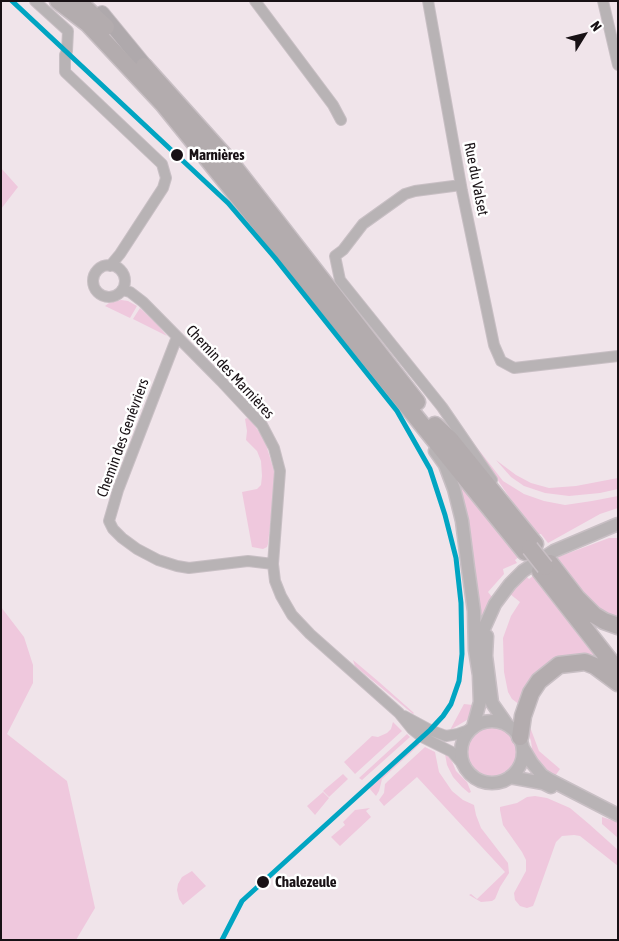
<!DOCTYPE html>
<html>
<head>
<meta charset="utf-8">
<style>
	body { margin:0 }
	#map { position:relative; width:619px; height:941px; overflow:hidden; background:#f0e4ea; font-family:"Asap Condensed",sans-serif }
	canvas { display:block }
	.frame { position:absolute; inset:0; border:2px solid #181115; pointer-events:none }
	.north { position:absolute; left:559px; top:10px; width:50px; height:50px; -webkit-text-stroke:4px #fff; paint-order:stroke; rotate:54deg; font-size:14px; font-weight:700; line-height:20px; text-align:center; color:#181115 }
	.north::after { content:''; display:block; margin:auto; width:18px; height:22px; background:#181115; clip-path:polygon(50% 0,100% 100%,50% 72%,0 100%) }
</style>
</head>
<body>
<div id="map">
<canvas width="619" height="941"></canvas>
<div class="frame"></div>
<div class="north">N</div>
</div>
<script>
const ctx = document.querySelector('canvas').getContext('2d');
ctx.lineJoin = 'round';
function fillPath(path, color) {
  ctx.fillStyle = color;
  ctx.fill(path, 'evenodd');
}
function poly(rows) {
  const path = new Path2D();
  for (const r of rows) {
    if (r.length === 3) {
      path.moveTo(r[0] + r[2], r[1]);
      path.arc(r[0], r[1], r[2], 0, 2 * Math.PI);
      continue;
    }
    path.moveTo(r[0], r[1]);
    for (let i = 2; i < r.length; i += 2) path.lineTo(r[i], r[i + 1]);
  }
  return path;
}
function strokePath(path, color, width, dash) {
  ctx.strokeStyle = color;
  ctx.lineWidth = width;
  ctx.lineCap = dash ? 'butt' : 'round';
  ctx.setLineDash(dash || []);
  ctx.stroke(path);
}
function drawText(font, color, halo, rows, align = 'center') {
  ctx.font = font + ' "Asap Condensed",sans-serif';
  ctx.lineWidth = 5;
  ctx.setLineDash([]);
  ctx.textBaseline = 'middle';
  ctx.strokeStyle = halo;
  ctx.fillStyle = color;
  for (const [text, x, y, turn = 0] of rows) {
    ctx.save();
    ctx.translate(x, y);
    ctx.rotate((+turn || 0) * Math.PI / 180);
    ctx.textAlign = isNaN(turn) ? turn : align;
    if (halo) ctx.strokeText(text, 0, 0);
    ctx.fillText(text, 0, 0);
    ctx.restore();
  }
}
const green = poly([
	[1,168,18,187,1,209],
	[121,300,128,301,137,306,130,318,105,306,109,303],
	[140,308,157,324,167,336,133,319],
	[247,418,251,420,265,441,274,471,274,490,268,544,267,547,263,549,252,547,242,492,257,489,261,485,262,476,261,461,257,451,246,440,247,431,245,419],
	[468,436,503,481,524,494,544,501,565,505,592,501,618,496,618,508,600,514,548,543,541,534,534,534],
	[496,460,516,475,531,483,549,488,576,486,618,478,618,489,600,493,569,496,545,493,524,486,511,477],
	[453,472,520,556,515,560,517,563,503,569,504,574,488,592,492,597,481,621,478,622],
	[609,538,618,538,618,621,592,608,556,563,558,557],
	[533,576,598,660,581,657,520,705,512,699,508,692,504,672,503,638,511,616,520,602,510,594,527,577,529,579],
	[1,607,24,637,33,665,33,683,7,734,67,781,95,908,76,940,1,940],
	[353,660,379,682,414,713,413,714,355,666],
	[464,704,473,705,471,713,467,720,450,730],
	[393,722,402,731,355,774,344,762,372,736,378,737,387,733,391,729],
	[492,751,25],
	[526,727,530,727,539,751,560,769,553,779,533,756,531,741],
	[407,734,410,737,362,780,359,778],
	[419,743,420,744,382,779,379,791,376,796,369,788],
	[425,747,435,752,439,772,452,791,463,800,474,805,476,815,481,828,508,863,509,873,500,887,495,899,492,901,481,902,469,895,471,894,477,899,505,872,417,777,384,806,379,800,384,793,385,784,388,781],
	[445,754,451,759,456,771,467,782,471,792,469,793,462,787,453,777,447,765],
	[343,774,348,779,329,797,323,791],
	[323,792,329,798,315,815,307,806],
	[535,796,547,798,570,808,589,824,618,850,618,866,580,836,574,835,562,836,556,842,535,901,533,906,527,908,520,906,515,900,514,893,526,871,526,860,522,852,503,825,500,810,500,807,517,803,527,797],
	[370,808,366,811,371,817,340,846,331,837,345,825,343,822,355,810],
	[602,817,618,822,618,838,602,824],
	[192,871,206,886,183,905,179,899,177,890,178,884,182,877]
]);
const minor = poly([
	[35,1,68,31,67,51,65,55,65,72,162,164,166,178,163,188,120,254,110,266],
	[255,1,333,105,341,120],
	[428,1,462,191,494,345,501,361,514,368,618,356],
	[603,1,618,65],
	[461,185,415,191,405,194,363,224,343,250,335,256,340,280,442,407,492,480],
	[109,281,16],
	[122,290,130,292,143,302,221,381,262,425,274,448,280,471,273,564,275,581,281,596,292,615,310,634,399,713,412,729,422,737,452,752,465,767],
	[177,337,118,490,109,521,113,529,122,538,137,549,158,560,177,566,189,568,248,561,273,564],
	[404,716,430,730,446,736,458,734,469,730]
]);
const tertiary = poly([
	[435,451,445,465,454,489,462,521,468,568,474,611,475,650,479,675,480,702,473,727],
	[487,636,486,656,492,703,506,723],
	[481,645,482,633,495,604,510,584,523,571,554,551,618,524],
	[492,752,31],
	[523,748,532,763,542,775,550,780,618,815],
	[510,777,543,783,551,787]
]);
const secondary = poly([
	[102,13,152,74]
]);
const primary = poly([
	[58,1,88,24,163,104,525,552],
	[78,1,106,27],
	[144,66,232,164,417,402],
	[435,425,450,439,535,544],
	[550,563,577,598,594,615,604,621,618,626],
	[540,571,618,671],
	[520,737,523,716,531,693,539,681,559,665,585,662,595,666,618,683]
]);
const primaryBridge = poly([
	[530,548,545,567]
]);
const tram1 = poly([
	[12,1,228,203,275,258,397,411,430,469,445,515,456,558,461,603,462,654,459,681,451,704,443,716,430,730,242,901,222,940]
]);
const markers = [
	[177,155,7,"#181115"],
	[263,882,7,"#181115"]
];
const stopNames = [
	["Marnières",189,155],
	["Chalezeule",275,882]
];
const streetNames = [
	["Rue du Valset",476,179,79],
	["Chemin des Marnières",230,372,47],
	["Chemin des Genévriers",123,438,-70]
];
fillPath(green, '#efc8dd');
strokePath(minor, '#c8bfc4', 12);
strokePath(tertiary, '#c8bfc4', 15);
strokePath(secondary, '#c8bfc4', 16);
strokePath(primary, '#c8bfc4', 19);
strokePath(minor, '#b8b3b5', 10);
strokePath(tertiary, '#b8b3b5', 12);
strokePath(secondary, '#afa9ac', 14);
strokePath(primary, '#b3acae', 16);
strokePath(primaryBridge, '#c8bfc4', 19, []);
strokePath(primaryBridge, '#b3acae', 16);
strokePath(tram1, '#00a5c2', 5);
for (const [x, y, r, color] of markers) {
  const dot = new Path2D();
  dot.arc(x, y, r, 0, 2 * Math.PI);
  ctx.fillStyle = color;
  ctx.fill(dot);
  strokePath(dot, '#fff', 2);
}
drawText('bold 15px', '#181115', '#fff', stopNames, 'left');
drawText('15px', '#181115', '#fff', streetNames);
</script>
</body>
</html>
